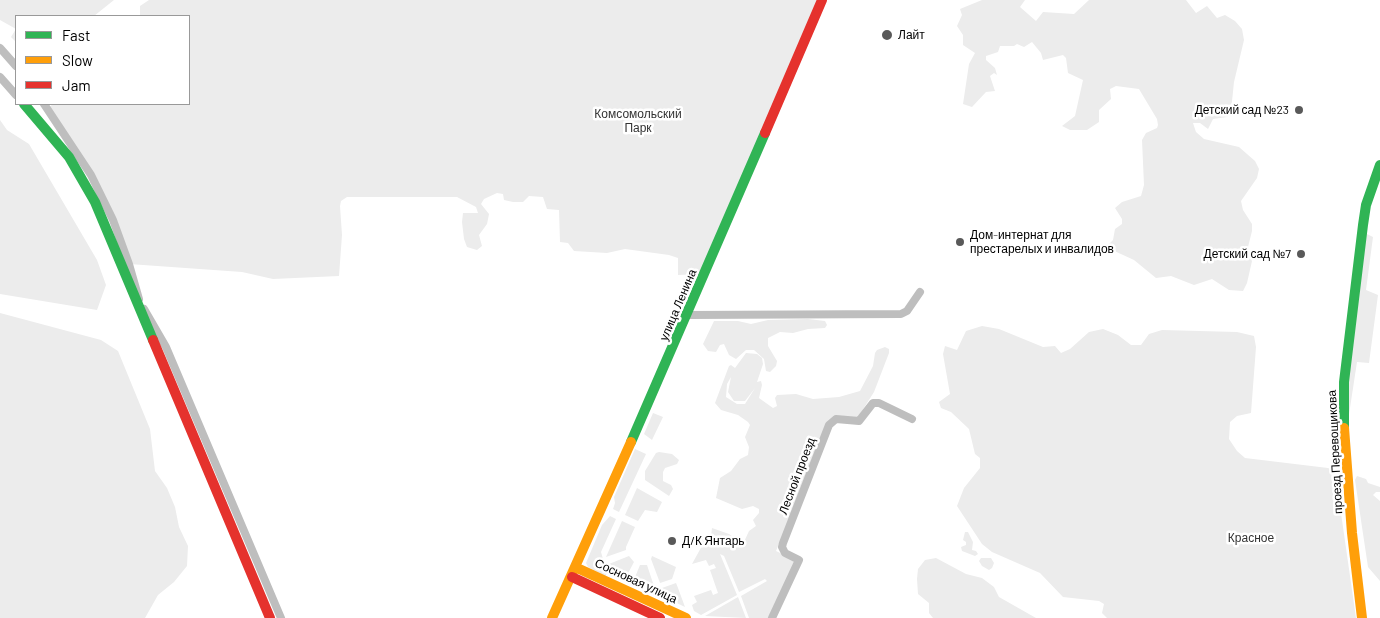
<!DOCTYPE html>
<html>
<head>
<meta charset="utf-8">
<style>
	body { margin:0 }
	#map { position:relative; width:1380px; height:618px; overflow:hidden; background:#fff; font-family:Barlow,sans-serif }
	canvas { display:block }
	.legend { position:absolute; left:15px; top:15px; width:175px; height:90px; box-sizing:border-box; background:#fff; border:1px solid #999; margin:0; padding:6px 9px; list-style:none; font-size:15px; color:#000 }
	.legend li { display:flex; align-items:center; gap:10px; height:25px }
	.legend b { width:25px; border:1px solid #999 }
</style>
</head>
<body>
<div id="map">
<canvas width="1380" height="618"></canvas>
<ul class="legend">
<li><b style="height:6px;background:#30b455"></b>Fast</li>
<li><b style="height:6px;background:#ff9f0a"></b>Slow</li>
<li><b style="height:6px;background:#e5322d"></b>Jam</li>
</ul>
</div>
<script>
const ctx = document.querySelector('canvas').getContext('2d');
ctx.lineJoin = 'round';
function fillPath(path, color) {
  ctx.fillStyle = color;
  ctx.fill(path, 'evenodd');
}
function poly(rows) {
  const path = new Path2D();
  for (const r of rows) {
    path.moveTo(r[0], r[1]);
    for (let i = 2; i < r.length; i += 2) path.lineTo(r[i], r[i + 1]);
  }
  return path;
}
function strokePath(path, color, width, dash) {
  ctx.strokeStyle = color;
  ctx.lineWidth = width;
  ctx.lineCap = dash ? 'butt' : 'round';
  ctx.setLineDash(dash || []);
  ctx.stroke(path);
}
function drawText(font, color, halo, rows, align = 'center') {
  ctx.font = font + ' Barlow,sans-serif';
  ctx.lineWidth = 5;
  ctx.setLineDash([]);
  ctx.textBaseline = 'middle';
  ctx.strokeStyle = halo;
  ctx.fillStyle = color;
  for (const [text, x, y, turn = 0] of rows) {
    ctx.save();
    ctx.translate(x, y);
    ctx.rotate((+turn || 0) * Math.PI / 180);
    ctx.textAlign = isNaN(turn) ? turn : align;
    if (halo) ctx.strokeText(text, 0, 0);
    ctx.fillText(text, 0, 0);
    ctx.restore();
  }
}
const green = poly([
	[0,0,114,0,94,16,16,16,16,42,11,37,16,29,0,20],
	[149,0,822,0,705,274,678,275,678,258,669,255,625,249,607,253,574,251,568,243,560,242,559,210,547,209,543,197,529,196,523,202,513,202,504,200,503,194,497,193,484,199,481,204,489,214,487,224,479,235,482,246,477,250,467,247,464,239,462,222,463,213,478,213,476,207,457,197,347,197,341,201,340,206,342,235,339,276,273,279,242,272,129,264,91,175,47,109,53,104,189,104,189,16,140,16,140,6],
	[982,0,1025,0,1020,7,1036,21,1043,12,1074,14,1089,0,1186,0,1196,13,1207,6,1217,18,1225,15,1235,21,1242,29,1244,40,1234,82,1231,111,1227,117,1213,119,1208,129,1200,123,1193,123,1196,132,1204,139,1239,147,1255,161,1259,169,1257,178,1241,201,1243,210,1252,224,1252,231,1248,247,1252,261,1247,283,1243,291,1229,290,1212,279,1194,285,1171,276,1156,278,1134,260,1110,249,1108,245,1113,240,1115,229,1122,224,1122,219,1115,208,1122,202,1141,196,1144,185,1142,140,1146,133,1157,128,1158,125,1157,119,1139,89,1116,86,1110,89,1111,99,1099,110,1099,122,1087,130,1070,130,1062,126,1075,116,1083,80,1068,73,1066,58,1063,55,1043,60,1041,53,1032,42,1024,47,1017,44,1014,46,1000,46,998,52,986,56,986,60,995,68,997,75,994,73,990,76,995,91,986,92,972,107,963,104,969,64,975,53,963,45,963,35,957,26,962,15,960,9],
	[0,120,7,130,29,144,97,260,106,285,97,310,0,294],
	[1365,233,1373,237,1366,290,1378,295,1369,363,1357,362,1348,421,1348,380],
	[0,313,101,340,118,351,150,429,155,471,167,488,175,507,179,527,188,546,187,566,174,582,158,595,145,618,0,618],
	[808,319,825,321,827,325,825,328,808,329,793,333,780,332,768,338,768,346,777,361,776,366,770,372,766,371,764,359,754,350,746,350,736,359,729,355,724,344,720,345,716,352,708,351,703,344,714,321,738,321,751,324,768,320],
	[982,326,999,329,1043,347,1055,346,1061,353,1070,349,1089,332,1103,329,1118,335,1131,345,1141,345,1149,334,1162,330,1237,332,1254,336,1256,347,1251,413,1237,416,1230,422,1229,439,1237,451,1245,458,1328,468,1335,471,1356,618,1107,618,1102,613,1104,604,1099,601,1063,597,1040,573,992,552,982,544,957,506,964,488,980,468,980,458,975,454,969,429,951,412,941,408,939,402,950,394,943,354,945,346,957,350,966,331],
	[885,347,889,349,889,353,874,392,860,414,857,418,828,422,776,551,797,561,793,564,770,618,749,618,741,596,767,581,765,579,739,592,724,556,720,554,737,595,701,615,694,611,692,605,697,602,694,596,711,590,713,595,718,593,710,570,716,568,714,564,709,566,706,560,692,564,703,544,702,538,711,536,712,528,729,534,743,544,749,531,756,526,753,520,759,513,759,509,753,506,742,509,716,498,720,478,731,471,740,459,748,455,749,447,745,437,750,425,748,422,738,415,721,410,715,403,729,366,731,365,735,368,746,353,757,354,762,358,763,364,757,382,761,381,762,385,759,398,773,408,777,406,775,398,777,395,796,394,813,399,839,397,860,391,873,366,875,353,877,350],
	[731,377,728,392,734,401,745,401,755,388,745,404,737,404,726,397,727,384],
	[653,413,663,417,652,440,644,434],
	[635,449,646,454,619,512,613,509,615,503,614,497],
	[659,452,672,454,679,460,677,464,665,468,663,472,663,481,671,485,673,489,669,496,645,480,645,471,656,453],
	[1357,476,1366,479,1368,483,1380,487,1380,492,1376,492,1373,495,1380,501,1380,581,1368,567,1355,480],
	[637,488,662,502,657,512,645,510,638,521,625,515],
	[610,516,616,519,601,552,607,573,605,577,588,567,586,563,602,525],
	[622,521,635,527,626,547,626,550,606,557],
	[965,532,968,532,973,542,972,550,976,551,978,554,975,556,962,551,961,547,966,545,966,542,963,540],
	[629,556,634,562,625,579,613,573,609,564],
	[652,556,676,567,672,579,660,583,651,559],
	[936,558,966,574,982,578,994,587,999,597,1036,618,933,618,929,613,929,603,918,594,917,579,918,569,925,560],
	[981,558,991,558,994,563,992,568,989,570,982,566,979,561],
	[640,565,647,565,654,586,647,589,633,582],
	[676,583,678,588,685,607,660,595,662,588],
	[738,597,746,618,705,616]
]);
const street = poly([
	[0,48,16,66],
	[0,77,16,95],
	[44,104,91,175,113,220,129,264,139,299],
	[144,309,166,347,281,618],
	[688,315,901,314,907,311,920,292],
	[772,618,799,560,785,553,782,547,783,543,829,425,836,419,859,421,873,403,879,403,912,419]
]);
const fast = poly([
	[24,104,69,157,95,202,153,340],
	[1344,428,1344,382,1363,225,1366,205,1380,165],
	[631,442,765,133]
]);
const slow = poly([
	[1344,428,1352,533,1362,618],
	[575,567,686,618],
	[552,618,631,442]
]);
const jam = poly([
	[765,133,822,0],
	[153,340,270,618],
	[572,577,660,618]
]);
const markers = [
	[887,35,6,"#595959"],
	[1299,110,5,"#595959"],
	[960,242,5,"#595959"],
	[1301,254,5,"#595959"],
	[672,541,5,"#595959"]
];
const poiNames = [
	["Лайт",898,35],
	["Детский сад №23",1289,110,"right"],
	["Дом-интернат для",970,235],
	["престарелых и инвалидов",970,249],
	["Детский сад №7",1291,254,"right"],
	["Д/К Янтарь",682,541]
];
const parkNames = [
	["Комсомольский",638,114],
	["Парк",638,128],
	["Красное",1251,538]
];
const streetNames = [
	["улица Ленина",678,305,-67],
	["проезд Перевощикова",1335,452,-93],
	["Лесной проезд",797,476,-69],
	["Сосновая улица",636,581,25]
];
fillPath(green, '#ececec');
strokePath(street, '#bebebe', 8);
strokePath(fast, '#30b455', 10);
strokePath(slow, '#ff9f0a', 10);
strokePath(jam, '#e5322d', 10);
for (const [x, y, r, color] of markers) {
  const dot = new Path2D();
  dot.arc(x, y, r, 0, 2 * Math.PI);
  ctx.fillStyle = color;
  ctx.fill(dot);
  strokePath(dot, '#fff', 2);
}
drawText('12px', '#000', '#fff', poiNames, 'left');
drawText('12px', '#333', '#fff', parkNames);
drawText('12px', '#000', '#fff', streetNames);
</script>
</body>
</html>
